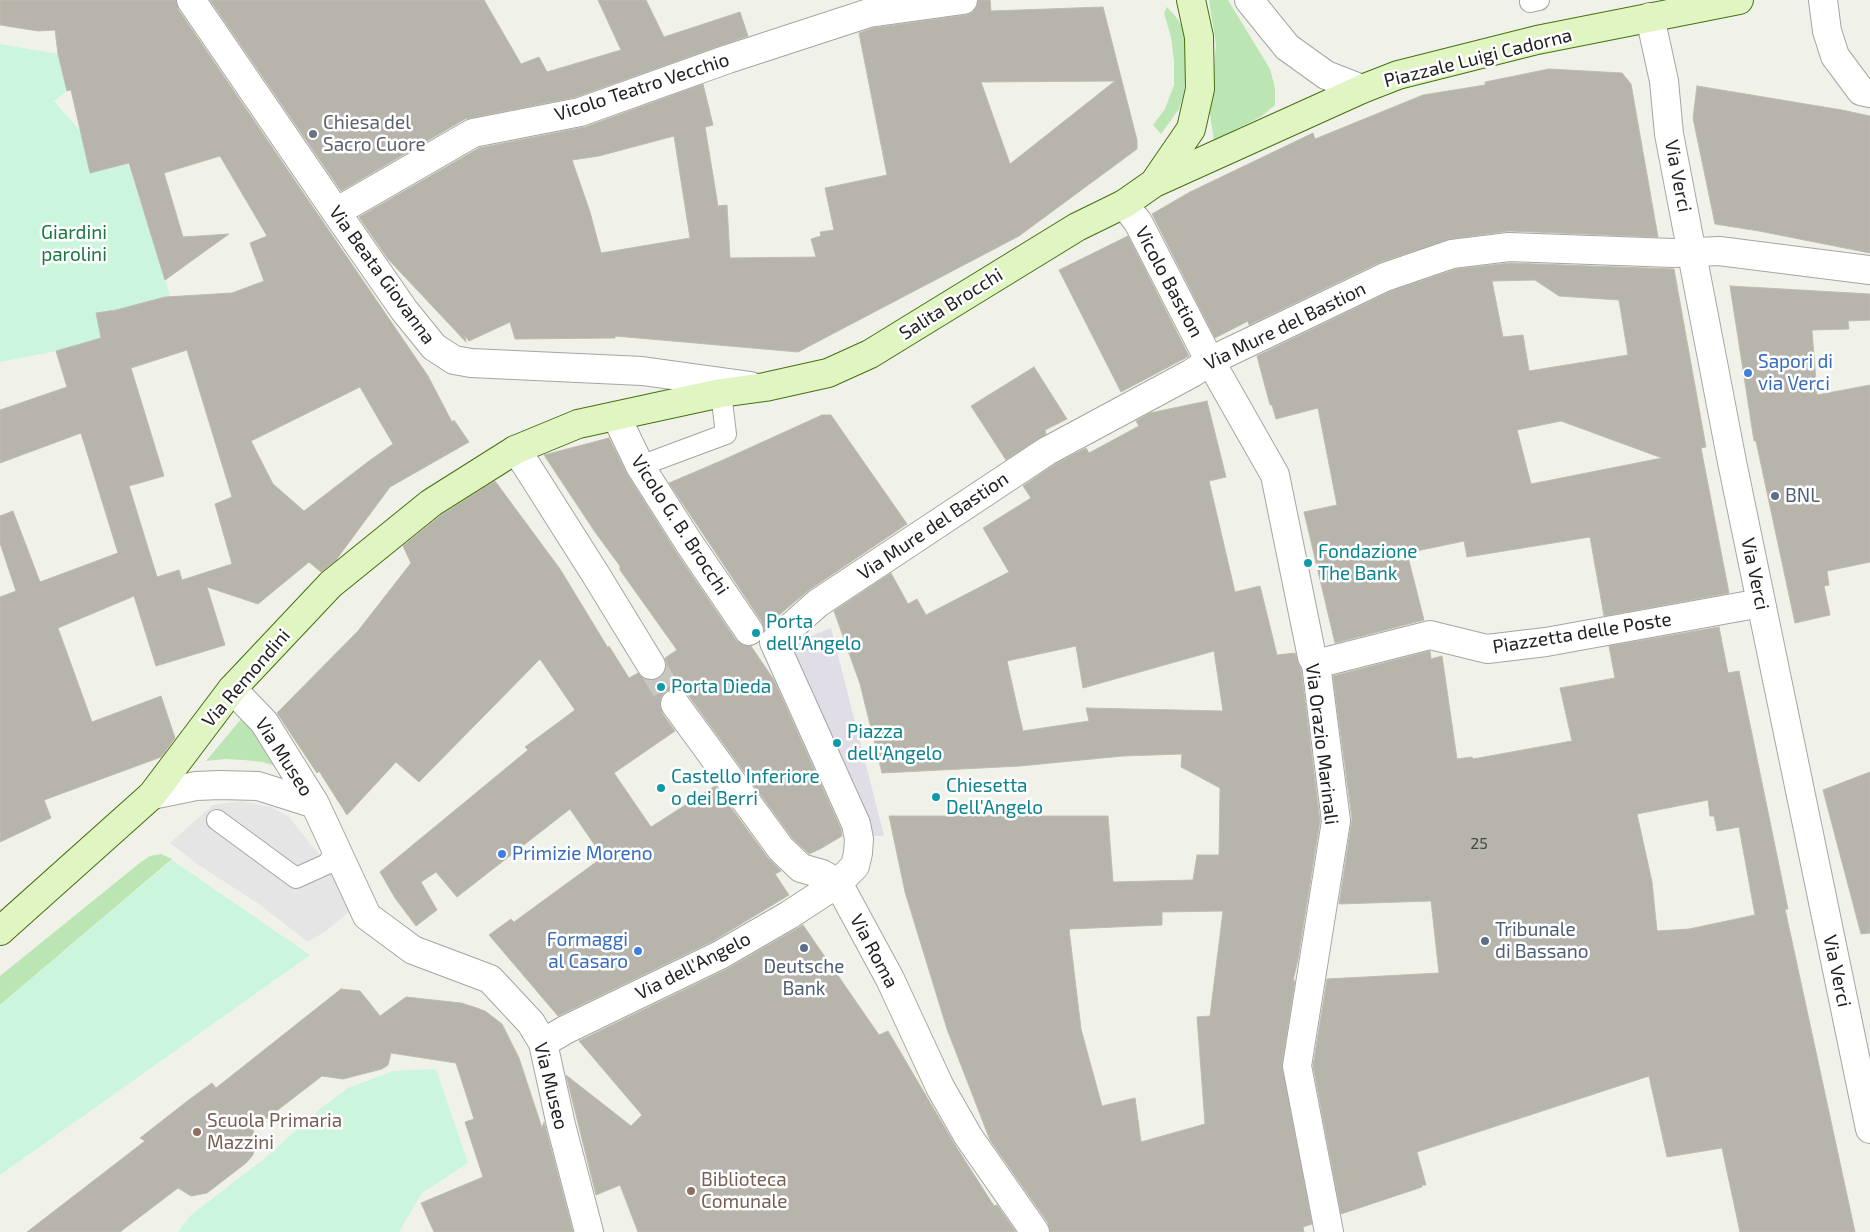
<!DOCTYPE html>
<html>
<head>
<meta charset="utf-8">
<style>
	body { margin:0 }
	canvas { display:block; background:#f0f1e9 }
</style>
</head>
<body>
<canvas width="1870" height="1232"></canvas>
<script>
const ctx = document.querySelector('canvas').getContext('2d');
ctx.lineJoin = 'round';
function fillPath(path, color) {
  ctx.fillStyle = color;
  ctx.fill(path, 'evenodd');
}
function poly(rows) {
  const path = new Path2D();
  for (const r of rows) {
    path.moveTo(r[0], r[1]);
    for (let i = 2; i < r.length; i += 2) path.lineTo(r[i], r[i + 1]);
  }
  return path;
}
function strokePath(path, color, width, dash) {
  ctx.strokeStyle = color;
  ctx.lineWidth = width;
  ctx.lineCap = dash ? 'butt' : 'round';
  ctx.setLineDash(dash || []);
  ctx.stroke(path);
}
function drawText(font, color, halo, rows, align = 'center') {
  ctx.font = font + ' "Exo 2",sans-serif';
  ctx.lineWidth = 5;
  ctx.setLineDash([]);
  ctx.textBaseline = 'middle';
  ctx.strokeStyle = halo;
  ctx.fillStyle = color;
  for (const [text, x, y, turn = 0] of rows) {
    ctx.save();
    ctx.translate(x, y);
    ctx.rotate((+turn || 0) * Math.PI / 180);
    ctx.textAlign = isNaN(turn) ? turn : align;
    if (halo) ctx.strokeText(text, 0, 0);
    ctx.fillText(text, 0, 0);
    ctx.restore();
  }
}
const grass = poly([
	[1209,0,1228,0,1270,69,1275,88,1275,105,1262,116,1214,141,1210,114,1216,45],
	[1167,7,1176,17,1184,29,1186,47,1186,70,1184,92,1179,109,1161,134,1153,125,1165,109,1174,85,1174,61,1171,37,1164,13],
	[242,718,282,768,263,762,244,760,225,759,206,761],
	[161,854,172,859,0,1005,0,976,141,862,150,856]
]);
const park = poly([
	[0,44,58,54,67,91,54,101,81,132,90,173,128,164,170,295,123,309,96,313,101,338,56,351,0,362],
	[172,860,310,955,0,1175,0,1005],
	[436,1069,468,1163,422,1193,399,1232,178,1232,191,1215,264,1159,319,1110,348,1088,393,1071]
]);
const parking = poly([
	[242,801,270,807,288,816,327,864,356,906,326,931,308,942,259,904,197,864,170,843,213,805]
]);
const plaza = poly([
	[831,628,884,836,853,835,773,651]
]);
const building = poly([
	[0,0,176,0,178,9,428,376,452,422,454,420,469,442,390,487,336,560,321,572,309,562,258,604,207,587,225,645,156,666,134,596,58,628,92,722,161,696,175,738,161,757,44,800,51,818,0,842,0,597,16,591,0,543,0,516,13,511,40,582,118,553,81,433,0,463,0,410,67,387,56,351,101,338,96,313,116,310,165,297,232,293,264,281,250,243,267,236,220,156,164,173,183,237,229,234,165,280,129,163,90,173,71,90,67,91,58,54,55,30,38,31,0,25,0,0],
	[187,350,232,497,215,504,232,564,182,580,179,570,157,577,129,486,164,476,131,368,187,350],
	[360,387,393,444,369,461,304,511,273,484,251,441,360,387],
	[210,0,484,0,521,64,539,57,547,72,621,50,598,0,646,0,664,37,740,12,748,36,576,97,465,119,341,191,210,0],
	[978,0,990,0,991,11,1103,7,1137,140,1137,149,1019,236,798,352,615,336,615,338,515,339,510,322,469,341,465,336,466,342,388,259,359,217,479,148,585,127,703,84,713,125,705,127,718,206,727,205,730,258,816,257,811,239,821,236,820,232,834,230,825,188,887,175,859,33,873,28,966,15,973,12,977,6,978,0],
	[1115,81,1010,164,981,82,1115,81],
	[674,136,690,238,601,253,590,212,572,160,599,156,674,136],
	[1549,69,1622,73,1631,84,1658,237,1509,231,1450,239,1378,263,1249,325,1248,321,1215,338,1152,214,1190,192,1313,133,1315,139,1423,95,1485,85,1485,82,1549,69],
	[1697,86,1842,110,1870,116,1870,253,1759,231,1715,224,1693,118,1697,86],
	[1128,236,1189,356,1121,392,1059,270,1128,236],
	[1510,263,1674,269,1706,447,1701,448,1729,593,1604,616,1590,537,1467,557,1464,541,1407,553,1424,620,1335,643,1304,512,1337,505,1318,408,1276,419,1272,405,1270,405,1257,356,1391,291,1456,269,1510,263],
	[1535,280,1559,296,1619,300,1628,355,1529,371,1523,335,1503,337,1492,281,1535,280],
	[1561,421,1662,458,1531,484,1517,430,1561,421],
	[1730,286,1870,294,1870,320,1848,321,1849,329,1812,330,1817,395,1870,385,1870,562,1827,571,1829,585,1824,586,1830,615,1795,623,1756,441,1754,441,1730,286],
	[1034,367,1067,419,1045,430,1046,434,1006,460,971,406,1034,367],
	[1207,401,1226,477,1209,481,1235,592,1260,586,1277,655,1295,653,1301,669,1320,821,1298,959,1293,981,1295,980,1282,1064,1312,1224,1303,1227,1304,1232,1050,1232,1048,1223,990,1140,947,1029,905,892,889,816,1108,816,1113,882,1193,880,1197,855,1219,855,1220,788,1181,767,1182,754,1123,756,1020,766,882,773,860,684,834,611,891,573,908,604,917,599,926,615,1009,572,983,528,1031,498,1023,486,1055,464,1086,448,1089,453,1139,426,1136,421,1150,413,1207,401],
	[1076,646,1083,688,1214,651,1223,711,1086,708,1089,721,1023,731,1017,706,1016,706,1017,706,1007,661,1076,646],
	[1223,911,1210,1016,1197,1017,1205,1124,1141,1142,1135,1098,1102,1106,1081,1029,1069,929,1162,925,1162,912,1223,911],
	[822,415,831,415,907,524,809,590,767,625,764,630,762,622,669,483,723,460,822,415],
	[609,438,627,474,676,552,736,640,743,645,751,646,774,680,841,829,842,836,820,849,809,854,793,839,688,695,681,690,673,689,666,691,661,697,660,706,662,713,675,731,614,773,651,827,715,786,768,858,781,871,775,874,789,895,713,941,558,1016,489,935,511,919,514,922,603,857,570,809,457,897,436,872,421,882,437,910,416,926,395,898,380,872,528,750,525,747,575,710,540,659,419,782,396,762,347,815,319,771,317,773,277,713,358,631,411,563,403,546,440,516,495,481,560,569,608,648,609,646,629,678,638,673,643,678,651,681,660,678,665,672,667,664,665,658,677,650,620,570,620,566,595,532,544,455,609,438],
	[1719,627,1728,673,1739,671,1788,909,1785,909,1855,1232,1740,1232,1722,1148,1667,1157,1649,1076,1417,1152,1426,1185,1422,1185,1422,1187,1341,1214,1313,1066,1327,979,1439,973,1431,901,1339,904,1352,819,1333,676,1430,651,1431,659,1442,656,1457,759,1472,757,1473,759,1572,741,1560,688,1615,678,1609,646,1719,627],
	[1708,800,1710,816,1714,816,1717,831,1739,827,1755,915,1689,929,1657,931,1652,882,1637,814,1708,800],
	[1870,772,1870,933,1861,934,1823,790,1870,772],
	[803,925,879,1035,888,1031,955,1145,994,1206,997,1205,1016,1232,638,1232,620,1185,596,1195,566,1075,631,1126,642,1115,579,1041,727,969,803,925],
	[341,989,360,991,380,1016,406,997,461,1003,474,1007,485,1011,502,1024,519,1058,542,1128,544,1122,573,1232,434,1232,421,1203,483,1177,465,1122,474,1119,456,1063,391,1053,388,1065,382,1069,343,1079,322,1076,253,1129,255,1143,253,1155,246,1163,207,1193,191,1196,178,1188,120,1232,27,1232,145,1141,140,1138,190,1099,212,1083,216,1088,341,989]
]);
const streetTunnel = poly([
	[651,665,675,704]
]);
const lane = poly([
	[1530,2,1539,0],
	[640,466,726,434,721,393],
	[217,820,296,878,327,864,337,849]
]);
const street = poly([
	[191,0,336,212,404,310,434,347,454,360,471,363,642,371,751,386],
	[1249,0,1287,47,1326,75,1362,89],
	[1823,0,1827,31,1835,56,1861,91,1870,93],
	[1650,17,1664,81,1669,134,1732,462,1870,1129],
	[1124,204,1138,222,1204,350,1275,475,1312,657,1316,664,1336,821,1297,1066,1329,1232],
	[336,212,473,133,580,112,728,59,869,13,963,0],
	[616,416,640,466,689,543,749,631],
	[515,450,525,463,596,575,651,665],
	[774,642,818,603,1047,451,1192,373,1210,361,1385,277,1452,254,1509,247,1673,253,1719,251,1870,270],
	[1316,664,1430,635,1487,649,1546,642,1761,603],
	[232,689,264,722,315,804,367,916,413,950,490,979,531,1023,543,1043,561,1125,589,1232],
	[675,704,781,849,801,868,822,874,838,883,890,979,940,1087,968,1136,1035,1232],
	[152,795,196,786,220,785,258,786,315,804],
	[543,1043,565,1030,720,955,789,915,838,883,855,866,858,853,859,839,856,824,774,642]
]);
const secondary = poly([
	[1154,183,1191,129,1200,89,1199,37,1191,0],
	[0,931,152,795,232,689,331,584,431,503,515,450,578,424,721,393,765,387,828,373,870,354,1077,227,1124,204,1154,183,1362,89,1398,75,1537,40,1739,0]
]);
const markers = [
	[313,134,5,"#6b7280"],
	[1748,373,5,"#3f7fe0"],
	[1775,496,5,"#5c6f8a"],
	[1308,563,5,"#0f9aa8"],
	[756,633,5,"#0f9aa8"],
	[661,687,5,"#0f9aa8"],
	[837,743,5,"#0f9aa8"],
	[661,788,5,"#0f9aa8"],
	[936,797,5,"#0f9aa8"],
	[502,854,5,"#3f7fe0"],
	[1485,941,5,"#5c6f8a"],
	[804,948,5,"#5c6f8a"],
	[638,951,5,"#3f7fe0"],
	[197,1132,5,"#8d6e63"],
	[691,1191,5,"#8d6e63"]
];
const numberNames = [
	["25",1479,844]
];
const streetNames = [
	["Piazzale Luigi Cadorna",1478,58,-14],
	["Vicolo Teatro Vecchio",642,87,-18],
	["Via Verci",1678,176,79],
	["Via Beata Giovanna",382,275,54],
	["Vicolo Bastion",1169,282,62],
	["Salita Brocchi",951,304,-32],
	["Via Mure del Bastion",1285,326,-26],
	["Vicolo G. B. Brocchi",680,525,57],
	["Via Mure del Bastion",933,526,-34],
	["Via Verci",1755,574,78],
	["Piazzetta delle Poste",1582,633,-9],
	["Via Remondini",246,678,-49],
	["Via Orazio Marinali",1322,744,83],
	["Via Museo",284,757,57],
	["Via Roma",874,951,62],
	["Via dell'Angelo",693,966,-27],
	["Via Verci",1837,971,78],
	["Via Museo",551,1086,76]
];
const worshipNames = [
	["Chiesa del",323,123],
	["Sacro Cuore",323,145]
];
const parkNames = [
	["Giardini",74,233],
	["parolini",74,255]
];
const shopNames = [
	["Sapori di",1758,362],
	["via Verci",1758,384],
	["Primizie Moreno",512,854],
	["Formaggi",628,940,"right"],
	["al Casaro",628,962,"right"]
];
const serviceNames = [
	["BNL",1785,496],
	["Tribunale",1495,930],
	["di Bassano",1495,952],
	["Deutsche",804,967,"center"],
	["Bank",804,989,"center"]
];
const cultureNames = [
	["Fondazione",1318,552],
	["The Bank",1318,574],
	["Porta",766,622],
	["dell'Angelo",766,644],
	["Porta Dieda",671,687],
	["Piazza",847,732],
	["dell'Angelo",847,754],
	["Castello Inferiore",671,777],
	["o dei Berri",671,799],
	["Chiesetta",946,786],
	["Dell'Angelo",946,808]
];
const educationNames = [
	["Scuola Primaria",207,1121],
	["Mazzini",207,1143],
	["Biblioteca",701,1180],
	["Comunale",701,1202]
];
fillPath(grass, '#bbe6b4');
fillPath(park, '#cbf6dd');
fillPath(parking, '#e5e5e5');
fillPath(plaza, '#e0dde6');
fillPath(building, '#b6b4ab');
strokePath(building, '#c1bdac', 1);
strokePath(streetTunnel, '#c7c7c1', 28, [28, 14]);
strokePath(lane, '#a5a5a5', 22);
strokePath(street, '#a5a5a5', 30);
strokePath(secondary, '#44710f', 30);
strokePath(lane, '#fff', 20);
strokePath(street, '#fff', 28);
strokePath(secondary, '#e1f5c2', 28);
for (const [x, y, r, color] of markers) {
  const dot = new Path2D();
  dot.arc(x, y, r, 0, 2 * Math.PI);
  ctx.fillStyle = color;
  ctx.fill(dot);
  strokePath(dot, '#fff', 2);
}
drawText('16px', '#464644', null, numberNames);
drawText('19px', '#212121', '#fff', streetNames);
drawText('19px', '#5b616d', '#fff', worshipNames, 'left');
drawText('19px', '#167940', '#fff', parkNames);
drawText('19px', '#366cbe', '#fff', shopNames, 'left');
drawText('19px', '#4e5e75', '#fff', serviceNames, 'left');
drawText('19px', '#0d838f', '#fff', cultureNames, 'left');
drawText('19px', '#785e54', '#fff', educationNames, 'left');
</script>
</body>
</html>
